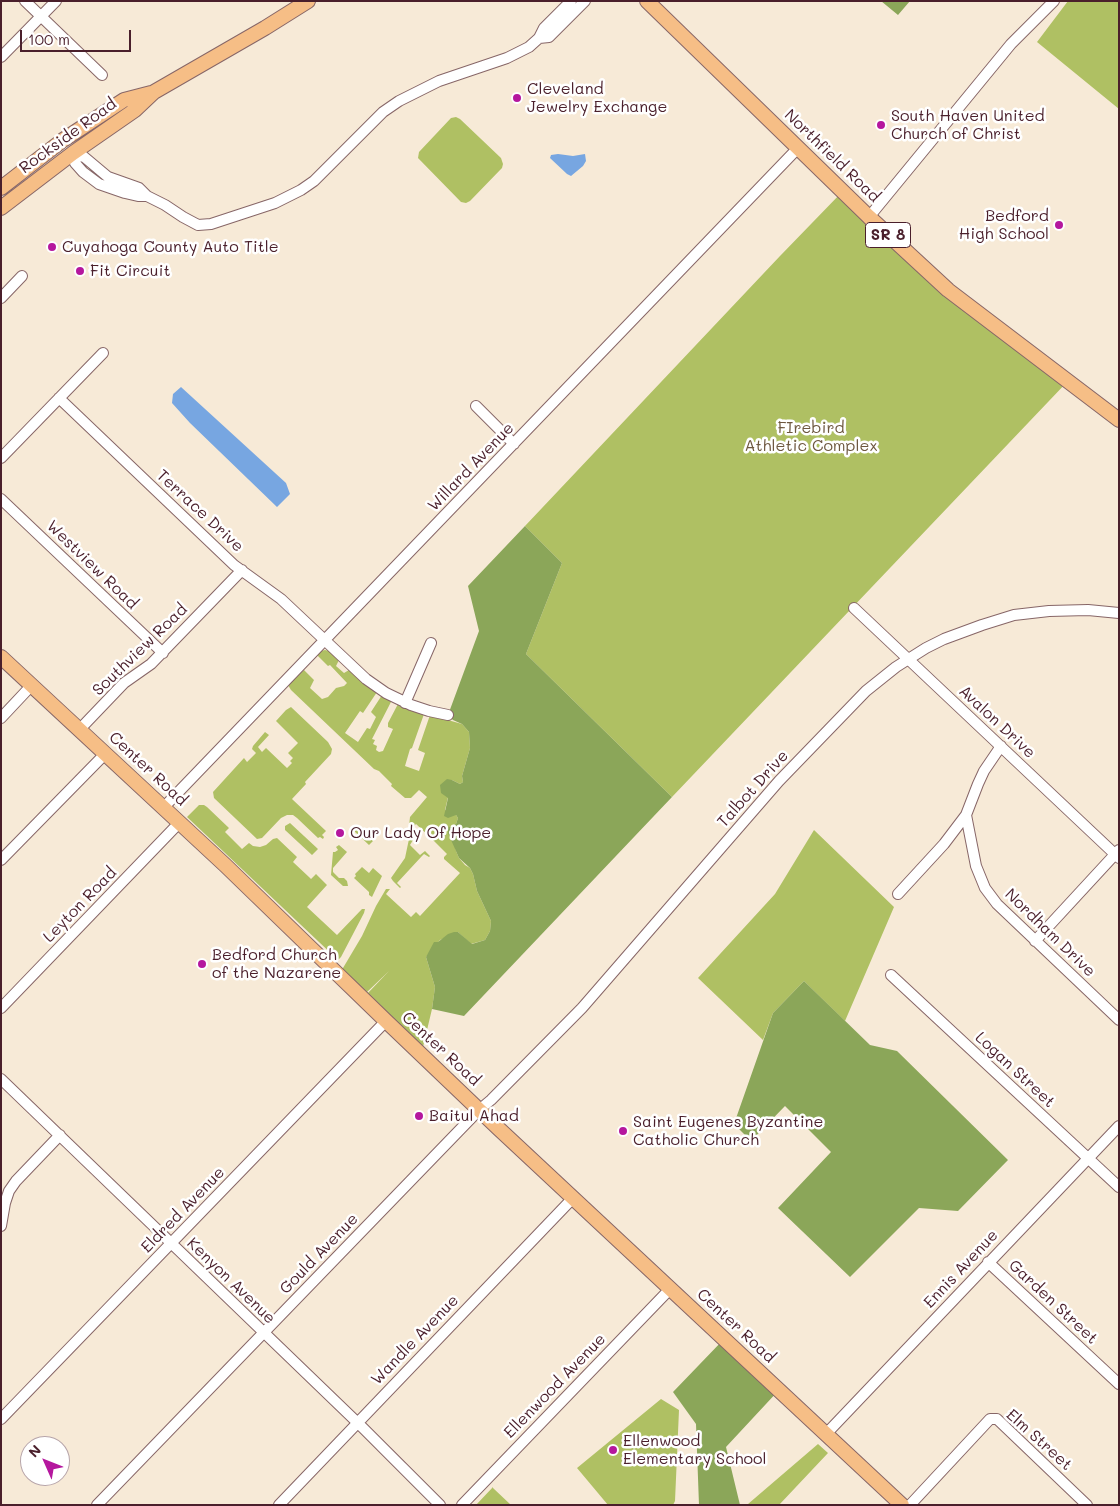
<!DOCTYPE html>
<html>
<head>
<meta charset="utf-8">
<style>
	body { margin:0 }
	#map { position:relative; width:1120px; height:1506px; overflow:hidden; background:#f7ead7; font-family:Mali,sans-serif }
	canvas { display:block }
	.frame { position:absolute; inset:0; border:2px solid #4a1f2b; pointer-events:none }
	.north { position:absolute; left:20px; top:1436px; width:50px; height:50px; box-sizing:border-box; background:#fff; border:1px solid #b7a5aa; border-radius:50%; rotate:314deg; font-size:14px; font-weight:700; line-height:20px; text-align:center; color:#4a1f2b }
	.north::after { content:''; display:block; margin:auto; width:18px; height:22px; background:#b5179e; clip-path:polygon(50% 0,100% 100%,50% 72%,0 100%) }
	.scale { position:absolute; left:20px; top:30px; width:111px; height:22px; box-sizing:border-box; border:2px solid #4a1f2b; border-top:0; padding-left:6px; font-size:15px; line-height:18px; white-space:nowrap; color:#4a1f2b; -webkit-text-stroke:4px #fff; paint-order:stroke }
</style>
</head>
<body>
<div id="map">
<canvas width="1120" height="1506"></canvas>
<div class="frame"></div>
<div class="north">N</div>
<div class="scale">100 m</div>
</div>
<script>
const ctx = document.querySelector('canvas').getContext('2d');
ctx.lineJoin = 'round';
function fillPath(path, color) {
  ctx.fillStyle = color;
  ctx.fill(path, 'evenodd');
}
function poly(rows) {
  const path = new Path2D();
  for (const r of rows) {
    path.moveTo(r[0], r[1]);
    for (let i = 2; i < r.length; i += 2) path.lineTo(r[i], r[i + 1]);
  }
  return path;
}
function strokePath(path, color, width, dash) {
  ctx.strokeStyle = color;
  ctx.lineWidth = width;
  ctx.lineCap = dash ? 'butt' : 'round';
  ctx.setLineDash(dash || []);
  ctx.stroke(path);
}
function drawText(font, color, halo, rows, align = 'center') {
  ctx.font = font + ' Mali,sans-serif';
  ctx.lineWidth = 5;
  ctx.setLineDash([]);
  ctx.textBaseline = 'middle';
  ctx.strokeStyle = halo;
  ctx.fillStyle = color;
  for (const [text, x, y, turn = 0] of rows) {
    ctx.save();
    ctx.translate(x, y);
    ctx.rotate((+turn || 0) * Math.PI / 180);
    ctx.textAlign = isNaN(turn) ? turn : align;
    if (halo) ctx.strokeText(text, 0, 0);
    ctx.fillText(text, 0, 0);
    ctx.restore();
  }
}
const green = poly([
	[1068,1,1119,1,1119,109,1037,42],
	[456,117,460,119,501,158,503,164,502,168,470,201,466,203,461,202,418,158,419,152,451,118],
	[843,191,869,217,1068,381,672,797,526,654,562,563,525,526,780,256],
	[325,650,329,651,339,660,336,666,344,673,349,670,360,680,377,692,363,713,360,711,345,733,358,742,367,728,370,729,376,717,371,712,382,695,392,700,372,739,375,740,373,744,377,746,376,750,379,752,383,751,393,729,388,727,388,723,398,704,424,714,412,748,410,749,405,766,419,771,425,753,418,750,430,715,462,724,469,732,470,748,462,776,463,782,460,784,452,780,445,810,456,815,458,818,456,824,451,826,456,851,459,858,465,865,470,868,473,874,477,891,491,921,490,931,485,940,471,944,458,932,440,940,426,957,435,987,432,1009,423,1047,367,994,389,971,366,993,343,970,343,968,362,936,376,906,386,889,390,889,386,894,411,917,416,912,420,916,460,873,444,859,444,857,447,854,430,837,416,824,412,828,409,826,410,817,427,797,419,790,411,798,405,798,391,786,392,784,379,771,374,769,291,690,288,685,304,670,314,680,310,688,322,699,328,697,336,688,344,686,347,683,330,665,328,666,317,655,321,651],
	[291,707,328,742,332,749,331,754,305,782,306,784,292,799,326,831,322,835,324,837,323,839,320,837,318,838,297,818,293,815,287,815,281,818,262,838,257,839,214,798,213,792,244,758,247,762,256,753,252,749,253,746,265,732,269,735,258,747,262,752,266,748,287,768,292,763,290,761,293,758,288,753,298,743,276,721,286,710],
	[199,805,204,805,207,807,229,828,225,832,242,849,249,843,253,846,260,847,266,845,273,839,277,838,297,857,293,862,309,877,311,879,316,874,327,885,307,907,337,935,362,909,365,909,364,913,341,957,338,960,187,817],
	[290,823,318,849,312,855,285,830,285,826],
	[357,826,373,841,369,845,353,830],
	[814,830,894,907,845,1021,804,981,773,1013,763,1040,698,978,775,894],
	[409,839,411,839,413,840,410,845,420,855,425,851,430,856,429,857,424,854,422,856,397,883,401,887,400,888,393,881,391,878,405,858],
	[339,845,347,852,333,868,333,872,339,878,344,878,347,881,348,886,343,886,331,875,333,852,335,852,338,850,336,847],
	[362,867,369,873,373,868,382,876,372,897,369,895,369,892,354,878,356,876,355,874],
	[661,1399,679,1410,675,1501,673,1505,608,1505,577,1468],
	[818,1444,828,1453,779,1505,744,1505,748,1504],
	[493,1487,493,1488,511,1505,476,1505]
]);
const forest = poly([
	[881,1,910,1,898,15],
	[525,526,562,563,526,654,672,797,464,1016,432,1009,435,987,426,957,434,942,438,942,448,934,454,932,458,932,472,944,485,940,490,931,491,921,477,891,473,874,470,868,459,858,448,833,448,828,451,826,456,824,458,818,456,815,448,818,444,816,448,798,441,793,440,785,447,779,452,780,460,784,463,782,462,776,470,748,469,732,462,724,453,720,448,715,479,631,468,586],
	[804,981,870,1045,897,1051,1008,1160,958,1211,919,1208,850,1277,778,1208,831,1152,785,1106,751,1141,734,1124,773,1013],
	[724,1339,779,1390,726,1447,740,1505,699,1505,696,1424,673,1392]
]);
const water = poly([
	[558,154,573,156,585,154,586,161,583,166,571,176,567,174,550,158,551,155],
	[181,387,286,483,290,494,277,507,190,423,172,403,173,394]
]);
const minor = poly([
	[25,1,102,75],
	[539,38,549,37,585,1],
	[1,57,56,1],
	[147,196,138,196,125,193,99,184,83,172,75,163,76,157,83,156,108,177,139,188,147,196,165,205,183,217,198,225,211,224,275,203,301,190,314,181,383,112,399,101,439,81,507,58,529,47,539,38,544,28,571,1],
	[869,217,1011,44,1054,1],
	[1,298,22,276],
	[59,398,234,565,281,599,366,679,386,693,411,705,429,711,448,715],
	[476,406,514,444],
	[1,458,103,353],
	[1,499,163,653],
	[854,608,1119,858],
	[405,703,431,643],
	[1,718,31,686],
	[80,729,124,683,151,664,242,570],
	[1001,746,984,771,978,784,966,815,976,866,985,888,997,904,1119,1020],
	[164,807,798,148],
	[1,860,105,754],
	[898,894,944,844,966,815],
	[1035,941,1119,850],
	[891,975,1119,1187],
	[1,1008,180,822],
	[1,1079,363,1428,440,1505],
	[1,1226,5,1203,9,1191,16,1181,60,1135],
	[988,1262,1119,1384],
	[1,1419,386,1021],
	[826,1434,1119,1126],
	[97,1505,479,1110,491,1100,582,1008,779,781,866,691,896,667,926,648,944,639,982,625,1014,615,1049,611,1088,610,1119,613],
	[279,1505,573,1198],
	[462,1505,670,1289],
	[910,1505,990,1419,997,1419,1087,1505]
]);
const major = poly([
	[647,1,869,217,948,290,1119,420],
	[1,188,63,140,124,100,151,93],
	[1,208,73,153,135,110,154,92,265,28,308,1],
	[1,657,225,865,386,1021,498,1128,902,1505]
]);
const markers = [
	[517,98,5,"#b5179e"],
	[881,125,5,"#b5179e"],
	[1059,225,5,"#b5179e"],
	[52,247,5,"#b5179e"],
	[80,271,5,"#b5179e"],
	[340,833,5,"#b5179e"],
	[202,964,5,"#b5179e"],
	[419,1116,5,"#b5179e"],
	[623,1131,5,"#b5179e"],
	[613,1450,5,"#b5179e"]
];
const shields = [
	[888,235,45]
];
const shieldNames = [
	["SR 8",888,235]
];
const poiNames = [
	["Cleveland",527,89],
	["Jewelry Exchange",527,107],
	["South Haven United",891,116],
	["Church of Christ",891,134],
	["Bedford",1049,216,"right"],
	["High School",1049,234,"right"],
	["Cuyahoga County Auto Title",62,247],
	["Fit Circuit",90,271],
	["Our Lady Of Hope",350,833],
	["Bedford Church",212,955],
	["of the Nazarene",212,973],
	["Baitul Ahad",429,1116],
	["Saint Eugenes Byzantine",633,1122],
	["Catholic Church",633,1140],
	["Ellenwood",623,1441],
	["Elementary School",623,1459]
];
const streetNames = [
	["Rockside Road",68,136,-36],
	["Northfield Road",832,156,44],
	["Willard Avenue",471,467,-46],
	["Terrace Drive",200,511,43],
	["Westview Road",92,565,44],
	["Southview Road",140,650,-44],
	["Avalon Drive",997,722,43],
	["Center Road",148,769,43],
	["Talbot Drive",753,789,-48],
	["Leyton Road",80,905,-46],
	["Nordham Drive",1050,933,44],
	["Center Road",441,1049,43],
	["Logan Street",1015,1070,43],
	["Eldred Avenue",183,1210,-46],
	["Gould Avenue",319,1254,-46],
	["Ennis Avenue",961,1269,-47],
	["Kenyon Avenue",231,1281,44],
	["Garden Street",1053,1302,43],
	["Center Road",736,1326,43],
	["Wandle Avenue",415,1340,-46],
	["Ellenwood Avenue",555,1386,-46],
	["Elm Street",1039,1440,42]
];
const parkNames = [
	["FIrebird",811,428],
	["Athletic Complex",811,446]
];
fillPath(green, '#afc063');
fillPath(forest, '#8ba659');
fillPath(water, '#77a6e1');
strokePath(minor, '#876667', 12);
strokePath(major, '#876667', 16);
strokePath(minor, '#fff', 10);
strokePath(major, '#f6be86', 14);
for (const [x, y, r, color] of markers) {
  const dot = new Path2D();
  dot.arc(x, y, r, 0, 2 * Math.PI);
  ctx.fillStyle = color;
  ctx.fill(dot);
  strokePath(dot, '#fff', 2);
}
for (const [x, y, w] of shields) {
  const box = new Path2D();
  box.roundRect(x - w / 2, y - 12.5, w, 25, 4);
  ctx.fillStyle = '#fff';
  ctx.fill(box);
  strokePath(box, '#4a1f2b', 1);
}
drawText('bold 15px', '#4a1f2b', null, shieldNames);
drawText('16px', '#4a1f2b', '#fff', poiNames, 'left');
drawText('16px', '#4a1f2b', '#fff', streetNames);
drawText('16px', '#6d573f', '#fff', parkNames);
</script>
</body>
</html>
